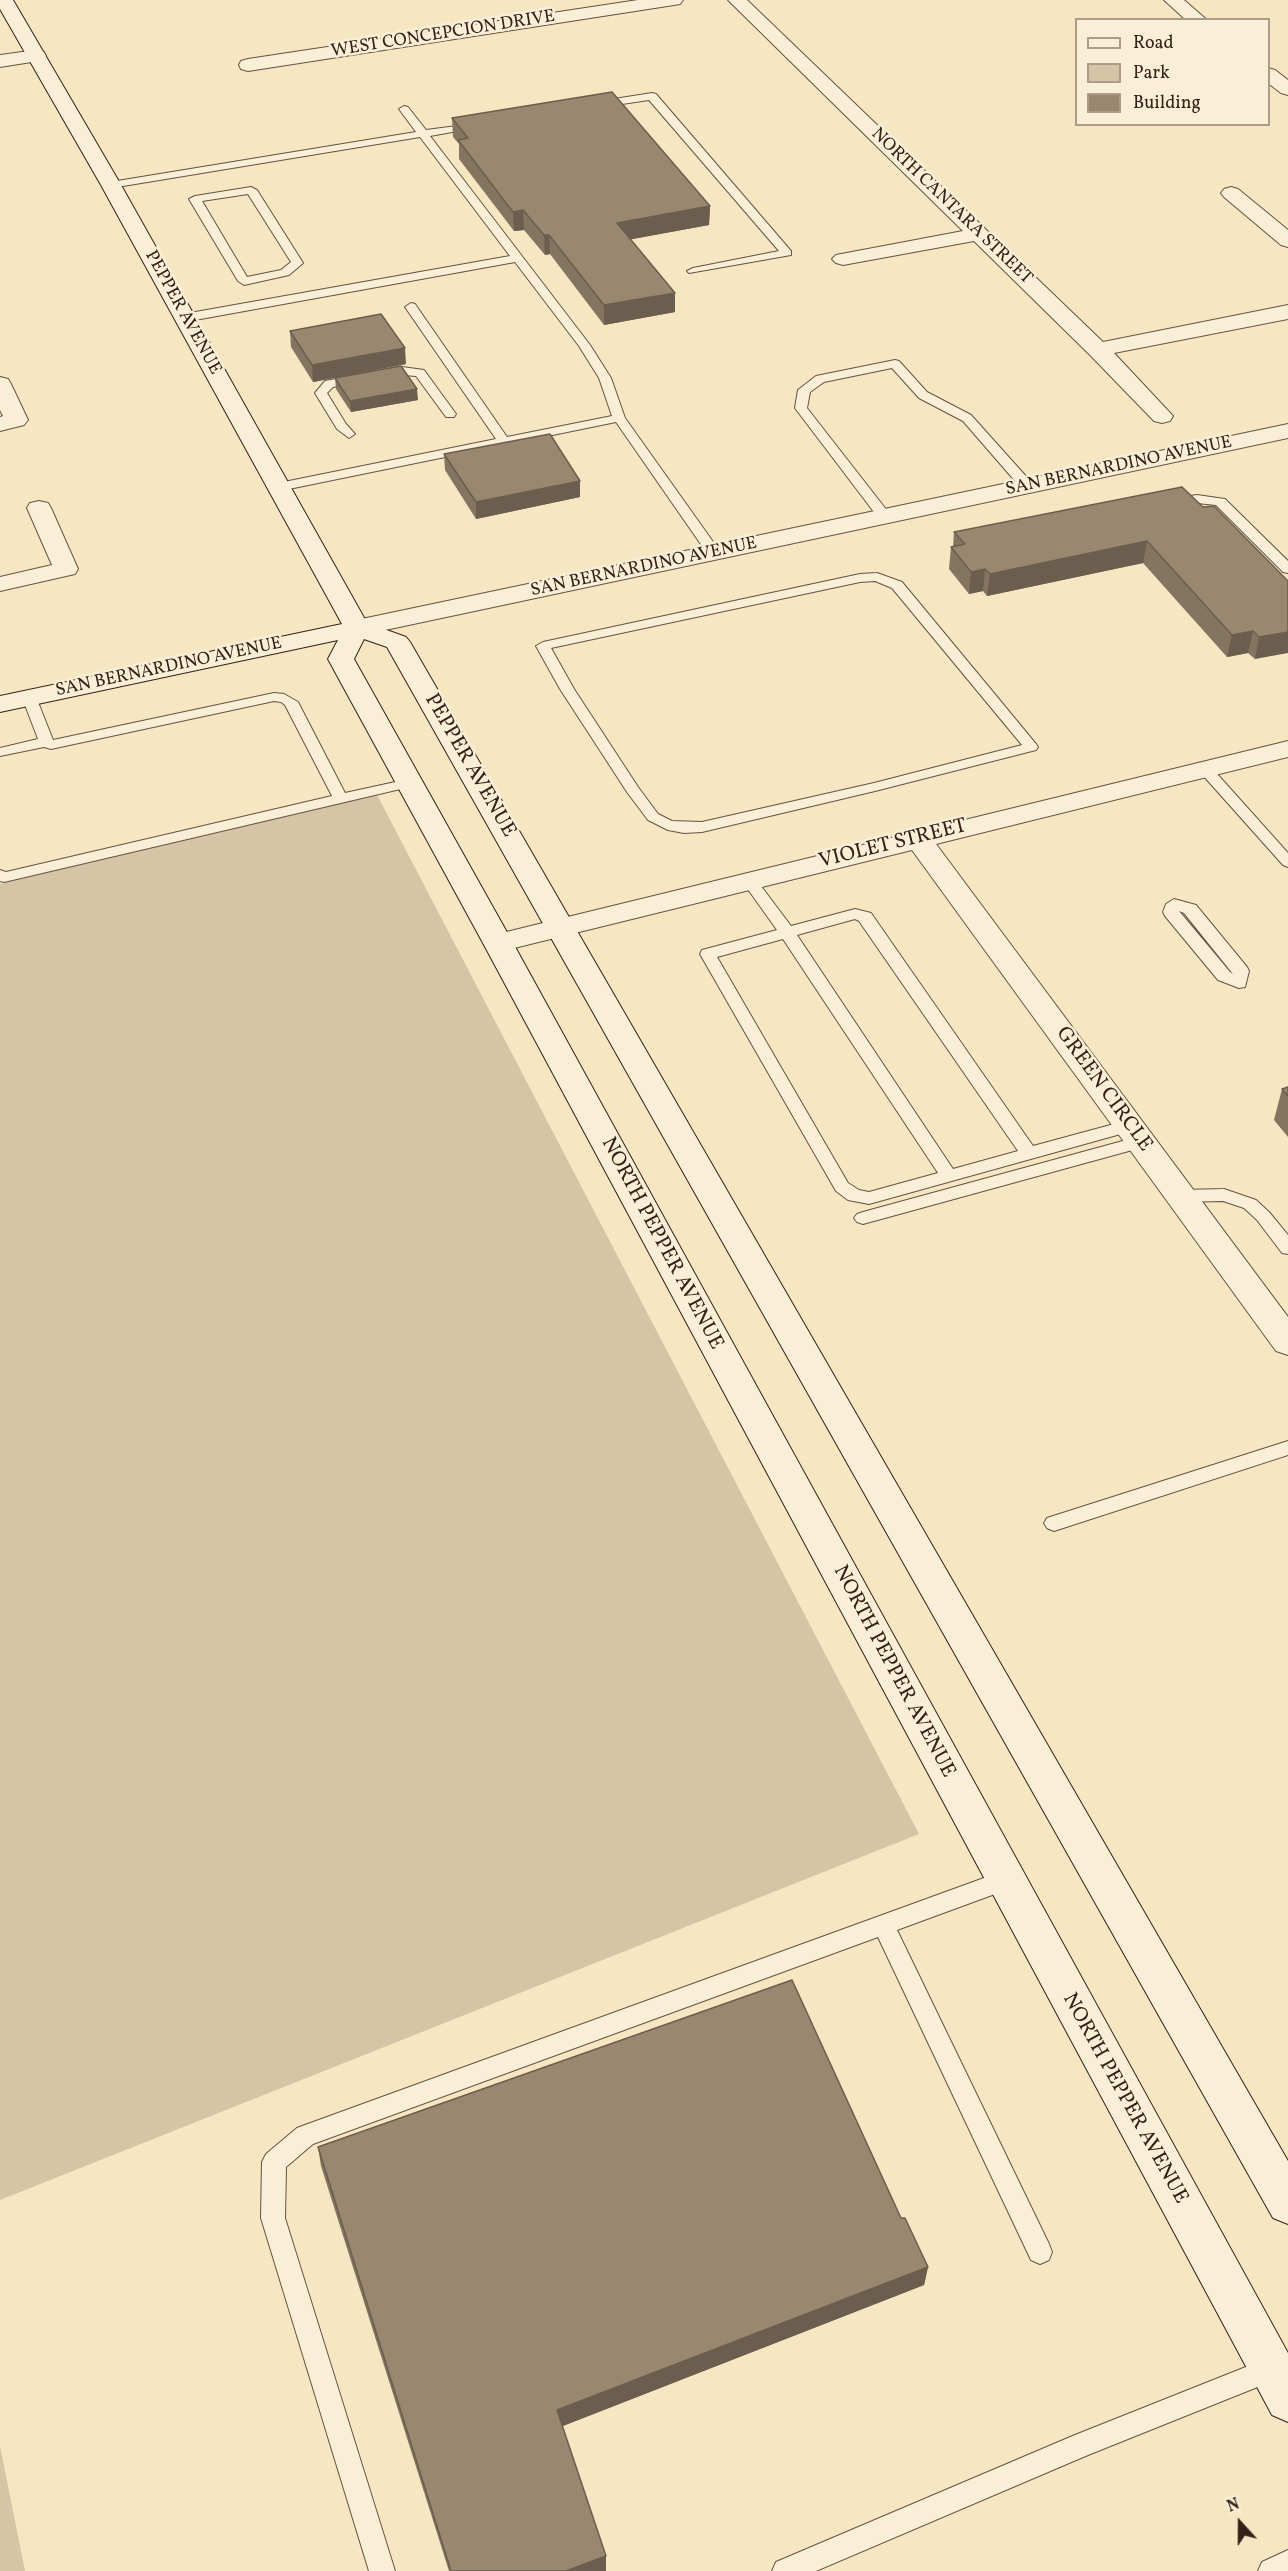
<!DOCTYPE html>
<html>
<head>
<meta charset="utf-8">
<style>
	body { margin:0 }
	#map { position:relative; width:1288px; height:2571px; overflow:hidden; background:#f6e6c2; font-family:Vollkorn,serif }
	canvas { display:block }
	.legend { position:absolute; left:1075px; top:18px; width:195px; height:108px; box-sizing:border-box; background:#f9efd7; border:2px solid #ab9c8a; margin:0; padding:8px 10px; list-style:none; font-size:18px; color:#362017 }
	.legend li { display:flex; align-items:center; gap:12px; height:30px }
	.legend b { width:30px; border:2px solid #ab9c8a }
	.north { position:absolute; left:1210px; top:2493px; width:60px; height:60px; -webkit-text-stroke:4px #f9efd7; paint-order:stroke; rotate:339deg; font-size:16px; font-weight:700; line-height:24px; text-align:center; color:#362017 }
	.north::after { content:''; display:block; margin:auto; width:21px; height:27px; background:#362017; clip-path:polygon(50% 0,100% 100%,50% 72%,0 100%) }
</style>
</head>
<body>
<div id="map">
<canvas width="1288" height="2571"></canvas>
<ul class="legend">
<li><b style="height:8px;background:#f9efd7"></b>Road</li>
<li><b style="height:16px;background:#d5c4a5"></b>Park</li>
<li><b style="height:16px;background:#9a8770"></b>Building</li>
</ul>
<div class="north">N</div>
</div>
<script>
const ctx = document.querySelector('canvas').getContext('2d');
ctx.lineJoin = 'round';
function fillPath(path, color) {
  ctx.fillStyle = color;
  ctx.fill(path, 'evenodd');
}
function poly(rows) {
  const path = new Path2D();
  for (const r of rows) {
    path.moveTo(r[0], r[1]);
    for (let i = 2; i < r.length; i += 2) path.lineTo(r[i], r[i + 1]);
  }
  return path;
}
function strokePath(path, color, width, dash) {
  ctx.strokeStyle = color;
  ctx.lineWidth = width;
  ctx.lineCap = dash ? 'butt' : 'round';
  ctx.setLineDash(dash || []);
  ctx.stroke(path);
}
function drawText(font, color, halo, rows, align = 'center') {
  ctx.font = font + ' Vollkorn,serif';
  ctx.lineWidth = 5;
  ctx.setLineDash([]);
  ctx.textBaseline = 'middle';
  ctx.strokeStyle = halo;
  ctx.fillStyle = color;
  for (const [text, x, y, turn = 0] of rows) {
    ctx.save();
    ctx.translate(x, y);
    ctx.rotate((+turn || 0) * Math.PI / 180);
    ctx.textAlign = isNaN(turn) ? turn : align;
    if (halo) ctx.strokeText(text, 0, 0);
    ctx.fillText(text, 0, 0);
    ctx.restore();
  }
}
const green = poly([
	[375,791,919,1834,0,2200,0,884],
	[0,2446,25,2571,0,2571]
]);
const service = poly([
	[652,93,656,94,791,251,791,255,689,273,687,271,693,268,779,251,649,100,595,108,590,105,595,102,652,93],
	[404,106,408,107,426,130,480,123,480,127,430,136,590,345,611,378,625,418,721,553,719,556,709,556,616,422,279,491,274,490,273,487,274,484,279,483,496,439,405,307,411,303,415,304,507,437,612,416,599,378,579,346,515,262,184,322,178,318,184,314,510,256,420,137,111,188,105,185,111,182,416,132,399,109,404,106],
	[251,187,257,190,303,263,289,275,244,285,238,281,189,199,195,196,251,187],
	[248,194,291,262,281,270,247,277,202,201,248,194],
	[895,360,899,361,927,392,971,415,1032,483,1033,486,1032,489,1022,489,963,421,919,398,892,368,824,382,810,392,807,408,892,517,885,521,880,520,795,408,798,390,816,376,895,360],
	[402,367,424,370,456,414,454,417,446,417,416,376,402,375,333,387,327,393,346,424,355,434,349,438,337,429,315,393,325,381,402,367],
	[1197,495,1225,499,1288,561,1288,573,1283,572,1216,505,1197,503,1171,507,1164,503,1171,499,1197,495],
	[877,573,902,582,1036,744,1038,747,1036,750,875,791,702,832,684,833,668,830,648,820,627,792,560,689,536,646,543,642,860,574,877,573],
	[875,581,892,588,1022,745,874,783,702,822,672,821,658,814,638,787,574,689,551,648,860,582,875,581],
	[29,693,36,697,53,740,274,693,284,694,298,702,345,793,409,779,416,783,409,787,4,882,0,881,0,870,6,872,332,796,285,705,281,702,274,701,51,749,44,747,0,756,0,748,38,739,22,697,29,693],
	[1205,765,1210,766,1288,853,1288,867,1283,865,1200,772,1198,769,1205,765],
	[750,876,755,878,791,926,855,909,871,913,1033,1146,1129,1120,1135,1122,1137,1126,1135,1130,869,1204,848,1200,836,1191,700,954,702,950,777,930,742,881,750,876],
	[855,919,859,921,1018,1151,953,1169,797,935,855,919],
	[783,939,938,1173,869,1192,859,1190,848,1183,717,957,783,939],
	[1174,899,1196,905,1247,967,1249,971,1245,987,1239,988,1218,980,1165,916,1163,912,1166,904,1174,899],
	[1179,911,1184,913,1233,974,1230,972,1179,911],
	[1141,1136,1147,1138,1150,1142,1147,1146,863,1224,857,1222,854,1218,857,1214,863,1212,1141,1136],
	[1224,1189,1256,1200,1269,1212,1288,1235,1288,1254,1282,1253,1257,1220,1244,1208,1223,1201,1181,1202,1175,1200,1172,1196,1175,1192,1181,1190,1224,1189],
	[1288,1441,1288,1455,1054,1531,1047,1528,1044,1523,1047,1518,1288,1441],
	[1006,1870,1014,1873,1017,1880,1014,1887,897,1930,1049,2244,1052,2252,1049,2260,1040,2264,1031,2260,878,1937,313,2144,286,2167,285,2218,395,2571,369,2571,261,2218,262,2162,266,2154,297,2128,305,2125,1006,1870],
	[1271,2357,1280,2360,1283,2369,1280,2378,1088,2455,816,2571,772,2571,776,2562,1075,2435,1271,2357],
	[1288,2550,1288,2571,1258,2571,1262,2562,1288,2550]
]);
const minor = poly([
	[638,0,683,0,680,4,674,5,248,71,241,69,239,65,241,61,248,59,638,0],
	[728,0,747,0,1103,342,1288,305,1288,319,1114,353,1173,416,1170,421,1162,423,1154,421,1090,355,974,241,843,265,836,263,832,259,836,255,963,231,728,0],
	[37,50,44,52,46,56,44,60,0,67,0,55,37,50],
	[1231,187,1238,189,1288,230,1288,247,1281,245,1224,197,1221,193,1224,189,1231,187],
	[0,377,8,379,11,384,28,420,24,425,0,431,0,417,3,416,0,410,0,377],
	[39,501,48,503,51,508,78,569,75,574,0,591,0,577,52,565,27,508,30,503,39,501],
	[1288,741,1288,757,936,844,1288,1317,1288,1355,1276,1351,912,850,498,952,488,950,483,943,488,936,498,934,1288,741]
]);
const tertiary = poly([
	[1164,0,1184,0,1207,20,1186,20,1164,0],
	[1268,68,1275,70,1288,80,1288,95,1281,93,1268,83,1268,68],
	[1288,424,1288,438,357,636,348,633,344,628,348,623,357,620,1288,424]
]);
const secondary = poly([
	[0,0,13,0,121,185,367,623,406,637,410,642,1288,2161,1288,2224,1273,2218,387,647,364,639,354,659,513,943,1288,2353,1288,2422,1272,2415,483,943,328,659,338,640,0,712,0,696,342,624,101,185,0,9,0,0]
]);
const wall = poly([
	[452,118,710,206,709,225,631,239,675,312,604,325,550,254,545,255,524,230,514,231,459,159,459,144,453,137],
	[290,331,406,364,340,377,418,400,351,412,336,389,335,378,313,382,291,347],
	[444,454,580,481,580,497,476,519,445,470],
	[1203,507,1288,581,1255,659,1248,653,1227,657,1143,563,987,596,983,591,969,594,949,569,951,547,953,547,954,532],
	[1288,1087,1288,1137,1274,1120,1282,1089],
	[318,2147,901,2218,928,2267,924,2285,562,2426,606,2571,449,2571,321,2166]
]);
const shadedWall = poly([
	[710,206,709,225,617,242,617,223],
	[523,210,524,230,514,231,513,212],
	[544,235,549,235,550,254,545,255],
	[675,293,675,312,604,325,604,305],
	[405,348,406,364,313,382,312,365],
	[417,389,418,400,351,412,350,401],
	[580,481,580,497,476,519,476,502],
	[1147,541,1143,563,987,596,990,574],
	[985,569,983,591,969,594,971,572],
	[1253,631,1248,653,1227,657,1232,635],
	[1288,632,1288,653,1255,659,1259,637],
	[928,2267,924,2285,558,2428,557,2410],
	[606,2556,606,2571,566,2571]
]);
const building = poly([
	[612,92,710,206,617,223,675,293,604,305,549,235,544,235,523,210,513,212,458,140,468,138,452,118,612,92],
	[381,314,405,348,312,365,290,331,381,314],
	[401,366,417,389,350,401,335,378,401,366],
	[550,434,580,481,476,502,444,454,550,434],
	[1182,487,1203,507,1214,506,1288,581,1288,632,1259,637,1253,631,1232,635,1147,541,990,574,985,569,971,572,951,547,965,544,954,532,1182,487],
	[1288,1087,1288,1096,1282,1089,1288,1087],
	[792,1980,901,2218,905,2218,928,2267,557,2410,606,2556,566,2571,451,2571,318,2147,792,1980]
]);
const farStreetnames = [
	["WEST CONCEPCION DRIVE",443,35,-9],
	["NORTH CANTARA STREET",951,207,44],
	["PEPPER AVENUE",182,313,61],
	["SAN BERNARDINO AVENUE",1119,467,-12],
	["SAN BERNARDINO AVENUE",644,568,-12],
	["SAN BERNARDINO AVENUE",169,668,-12]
];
const streetNames = [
	["PEPPER AVENUE",469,766,60],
	["VIOLET STREET",893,845,-14],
	["GREEN CIRCLE",1103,1090,54],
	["NORTH PEPPER AVENUE",661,1244,62],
	["NORTH PEPPER AVENUE",893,1672,62],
	["NORTH PEPPER AVENUE",1124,2099,61]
];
fillPath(green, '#d5c4a5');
strokePath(service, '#665242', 2);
strokePath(minor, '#665242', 2);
strokePath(tertiary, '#665242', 2);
strokePath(secondary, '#362017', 2);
fillPath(service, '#f9efd7');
fillPath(minor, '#f9efd7');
fillPath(tertiary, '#f9efd7');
fillPath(secondary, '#f9efd7');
fillPath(wall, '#847460');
fillPath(shadedWall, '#6c5e4e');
fillPath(building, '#9a8770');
strokePath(building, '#6c5e4e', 1.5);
drawText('18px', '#362017', '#f9efd7', farStreetnames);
drawText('21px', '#362017', '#f9efd7', streetNames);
</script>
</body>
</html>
